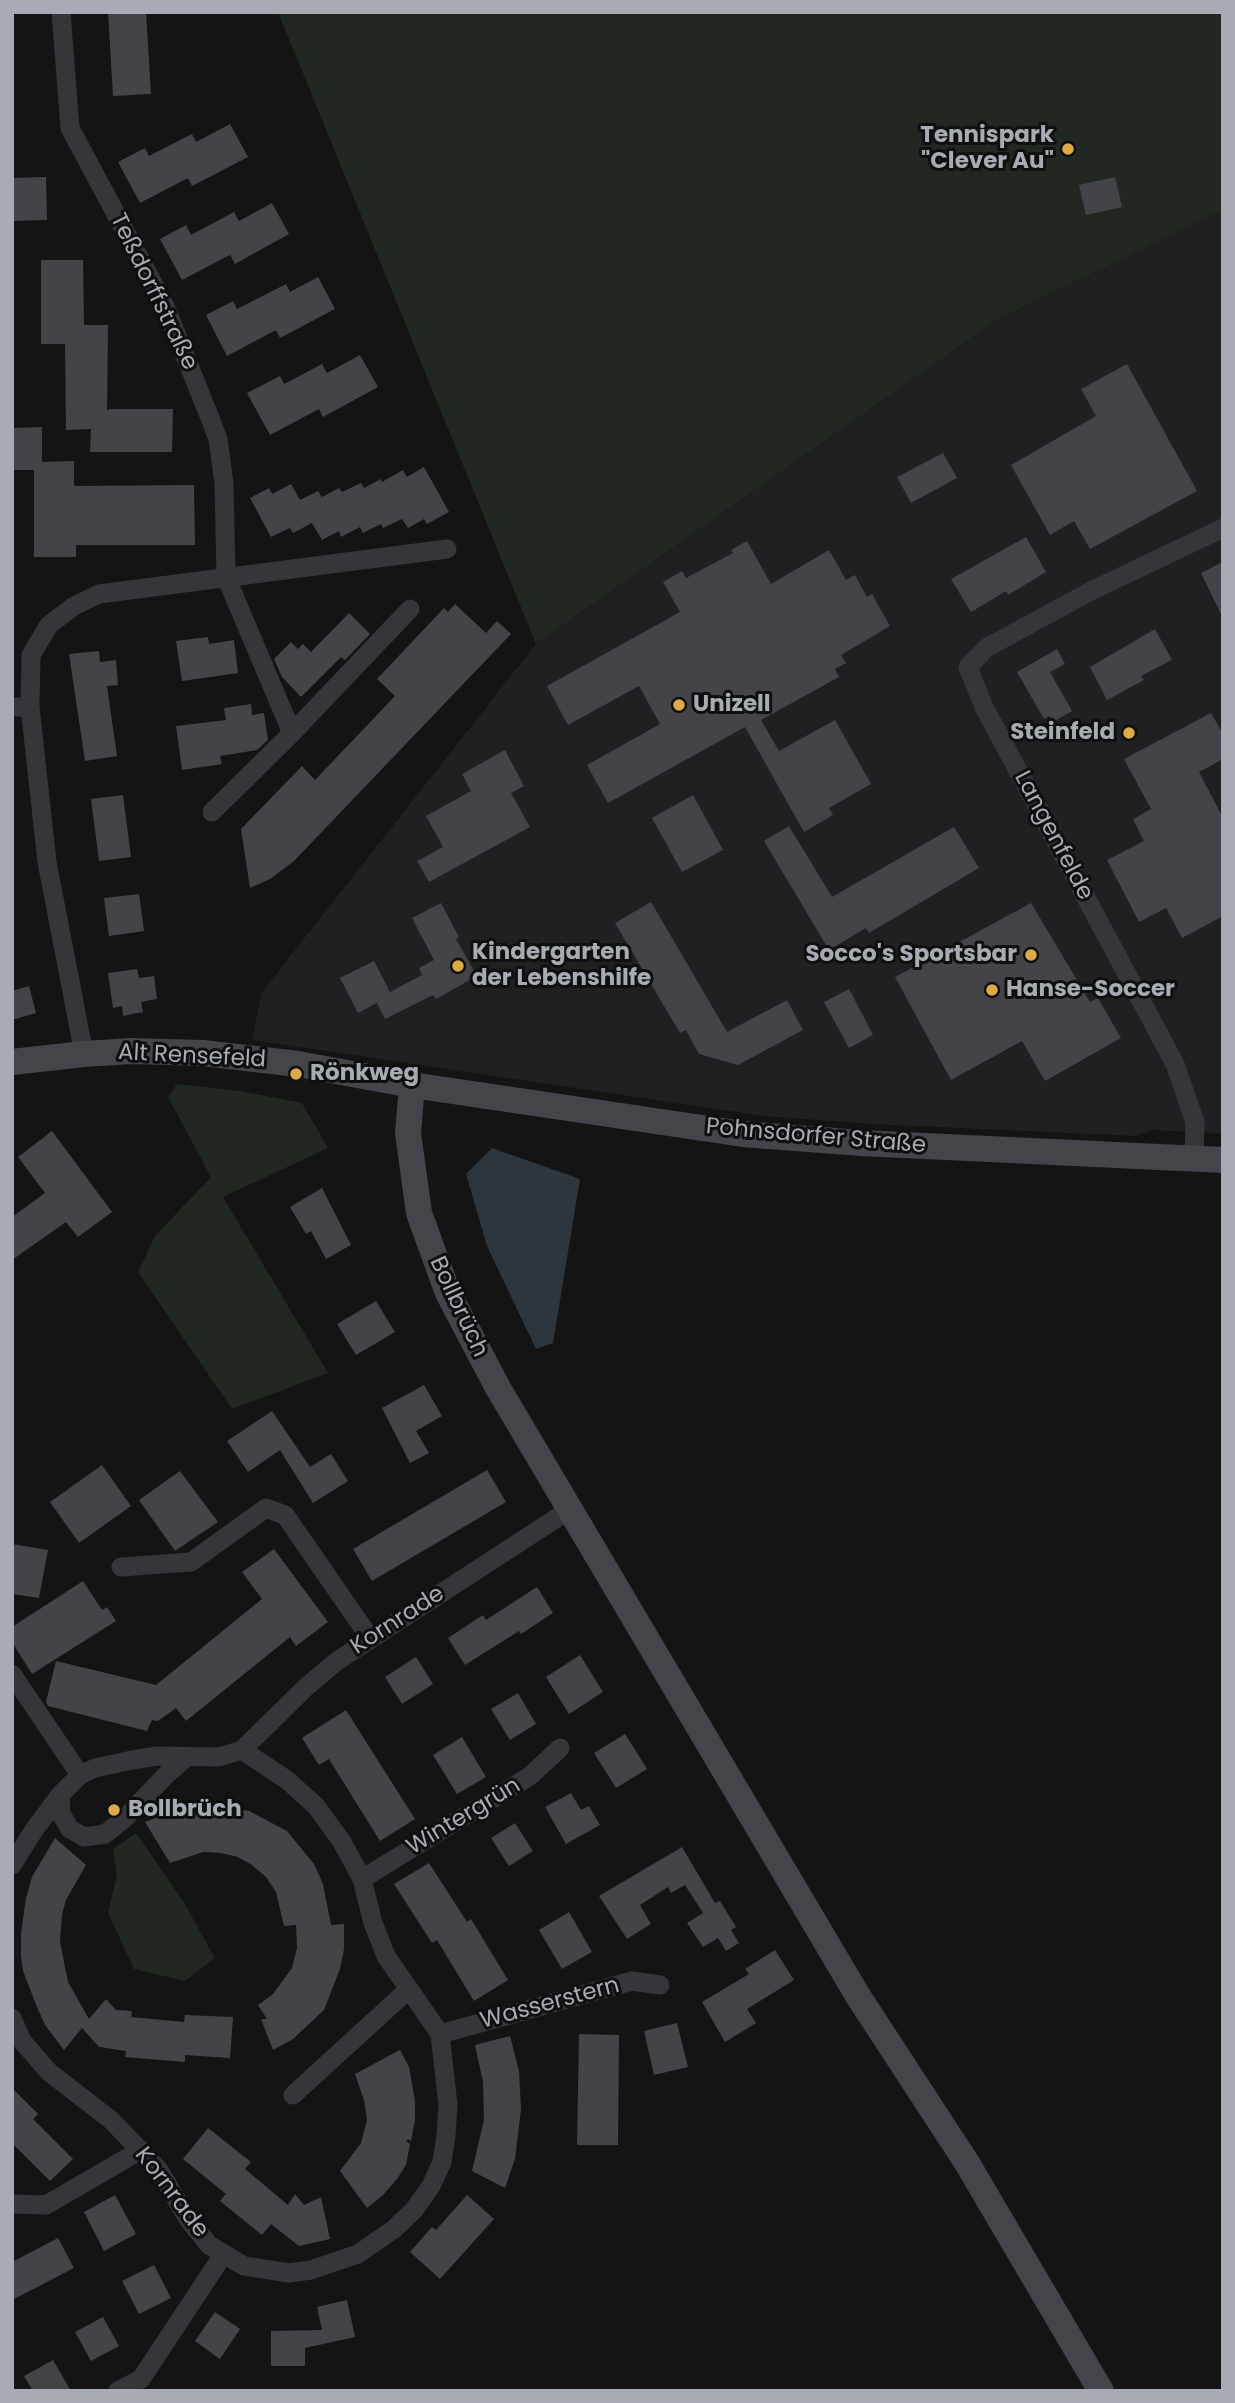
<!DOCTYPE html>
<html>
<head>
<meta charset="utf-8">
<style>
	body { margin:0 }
	#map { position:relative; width:1235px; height:2403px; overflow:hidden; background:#141415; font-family:Poppins,sans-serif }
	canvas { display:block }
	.frame { position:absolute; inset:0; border:14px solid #a7abb4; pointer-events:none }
</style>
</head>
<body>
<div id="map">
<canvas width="1235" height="2403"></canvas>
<div class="frame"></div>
</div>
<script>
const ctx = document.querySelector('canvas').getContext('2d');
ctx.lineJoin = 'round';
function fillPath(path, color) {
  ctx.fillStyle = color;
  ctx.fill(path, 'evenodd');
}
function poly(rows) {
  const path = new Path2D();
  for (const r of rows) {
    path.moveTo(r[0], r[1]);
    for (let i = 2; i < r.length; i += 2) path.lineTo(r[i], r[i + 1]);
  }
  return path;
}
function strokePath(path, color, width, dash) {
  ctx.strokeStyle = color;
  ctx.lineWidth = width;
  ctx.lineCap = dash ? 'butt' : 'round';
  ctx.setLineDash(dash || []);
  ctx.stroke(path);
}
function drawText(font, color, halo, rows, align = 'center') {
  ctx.font = font + ' Poppins,sans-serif';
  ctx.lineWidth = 6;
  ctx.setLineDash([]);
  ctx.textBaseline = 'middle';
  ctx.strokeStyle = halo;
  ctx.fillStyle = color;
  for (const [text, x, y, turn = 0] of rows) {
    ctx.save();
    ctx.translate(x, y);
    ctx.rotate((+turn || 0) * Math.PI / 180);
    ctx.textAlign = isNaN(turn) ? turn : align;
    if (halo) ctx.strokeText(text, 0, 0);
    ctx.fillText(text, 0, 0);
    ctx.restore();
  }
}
const built = poly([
	[1223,210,1223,1134,1153,1130,1136,1136,872,1124,764,1116,252,1040,262,992,536,644,997,320]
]);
const green = poly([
	[278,12,1223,12,1223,210,997,320,536,644],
	[177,1084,240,1091,302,1103,328,1148,223,1197,328,1373,232,1409,138,1272,155,1236,211,1177,168,1097],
	[136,1833,183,1901,215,1958,185,1981,134,1969,108,1913,117,1875,113,1849]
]);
const water = poly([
	[492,1148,580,1179,553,1343,536,1349,487,1246,466,1174]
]);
const building = poly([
	[108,12,146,12,151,94,113,96],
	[230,124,248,157,192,186,188,178,140,203,118,162,145,148,149,156,192,134,196,142],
	[46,177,47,220,12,221,12,178],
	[1115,177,1122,207,1086,215,1079,185],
	[272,203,289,234,235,264,230,255,182,280,160,239,186,225,191,235,234,212,239,221],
	[41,260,83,260,84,325,108,325,107,411,109,409,173,409,172,452,90,452,91,429,66,430,65,344,41,344],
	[318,277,335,309,280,338,276,330,227,356,206,315,233,301,237,309,286,284,290,292],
	[360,355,378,387,323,417,319,409,270,435,247,393,280,376,284,384,322,364,327,373],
	[1127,364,1197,491,1090,549,1074,521,1050,535,1011,465,1096,416,1081,389],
	[42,427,42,462,74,461,74,486,194,485,195,545,76,545,76,557,34,557,34,470,12,470,12,428],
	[943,453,957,478,911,503,897,477],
	[424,467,449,512,427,524,424,519,408,528,402,519,383,528,381,524,363,533,360,527,341,537,339,531,322,540,312,523,293,533,290,528,271,537,250,498,269,488,272,494,291,484,300,500,318,491,322,497,339,488,342,492,361,483,364,488,381,479,382,482,403,470,407,477],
	[1026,537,1046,572,1008,595,1006,591,971,612,951,579],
	[747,541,771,584,829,550,846,580,855,575,867,597,872,594,890,626,841,655,846,663,835,669,839,677,761,720,779,751,835,720,871,784,829,808,833,815,804,832,745,727,608,803,587,765,660,724,639,686,568,725,547,686,680,612,663,582,682,571,686,578,733,553,731,550],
	[1223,562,1223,618,1201,573],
	[455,604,486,633,497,621,511,634,294,861,270,879,250,888,241,829,302,766,315,780,395,696,377,679,444,608,448,612],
	[349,613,370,634,345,660,341,657,301,697,282,677,274,659,291,642,298,649,303,644,311,652],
	[1155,629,1172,660,1141,676,1144,680,1107,700,1090,667],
	[208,637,209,644,234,640,238,673,182,681,176,641],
	[1057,649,1065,664,1050,672,1072,711,1053,722,1049,716,1044,719,1017,672],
	[99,651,100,662,116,660,118,685,107,686,117,756,85,761,69,654],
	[251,704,252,715,264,713,268,740,257,750,220,756,222,764,182,770,176,726,226,720,224,708],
	[1211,713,1223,734,1223,759,1199,772,1223,818,1223,916,1182,938,1166,908,1139,922,1107,860,1144,841,1133,819,1151,809,1124,759],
	[505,750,524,786,511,793,530,827,429,882,417,861,443,847,426,816,471,791,462,774],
	[123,795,131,857,99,861,91,799],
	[693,795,723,850,682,872,652,818],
	[789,826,832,897,954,827,979,868,869,933,866,928,829,950,764,841],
	[139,894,144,931,109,936,104,898],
	[651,902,727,1032,787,1000,803,1030,738,1065,699,1054,686,1030,680,1033,615,923],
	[441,903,459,937,456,939,477,976,436,999,433,995,385,1019,377,1003,358,1013,340,978,374,961,390,992,422,975,419,968,434,960,412,918],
	[1031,903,1090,1002,1098,998,1121,1038,1045,1081,1022,1041,951,1080,895,977],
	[137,969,139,978,154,976,157,999,141,1002,143,1012,123,1016,122,1006,113,1008,108,973],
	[29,986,36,1013,12,1020,12,991],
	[849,989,873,1035,849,1048,824,1002],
	[52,1131,112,1212,78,1237,66,1222,12,1260,12,1217,45,1193,18,1157],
	[322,1188,351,1245,326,1259,311,1231,306,1234,290,1207],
	[376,1301,395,1332,356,1355,337,1324],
	[424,1385,442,1416,416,1431,429,1453,410,1463,382,1408],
	[272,1411,310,1467,331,1454,348,1481,313,1503,280,1450,248,1472,227,1441],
	[102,1465,131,1506,79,1543,50,1502],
	[487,1470,506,1502,372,1581,353,1549],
	[180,1471,218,1522,175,1551,139,1500],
	[12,1544,48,1550,39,1598,12,1594],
	[274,1549,328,1622,296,1646,290,1637,186,1721,176,1708,158,1721,152,1720,147,1731,48,1706,46,1702,56,1661,156,1685,262,1599,242,1572],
	[83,1581,102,1610,107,1607,116,1621,32,1674,12,1642,12,1627],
	[537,1587,553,1613,521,1634,519,1631,465,1665,448,1638,483,1615,486,1620],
	[580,1655,603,1692,569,1714,546,1677],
	[416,1657,433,1684,402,1704,385,1677],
	[518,1693,536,1724,510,1740,491,1709],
	[346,1710,415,1819,380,1841,329,1759,319,1765,302,1738],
	[625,1734,647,1769,616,1788,594,1753],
	[462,1737,486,1777,457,1794,433,1755],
	[571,1793,581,1810,589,1806,600,1825,566,1844,545,1807],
	[207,1803,249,1811,287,1831,314,1864,323,1884,331,1925,344,1924,344,1949,340,1969,324,2010,293,2039,273,2050,261,2019,267,2019,258,2005,273,1994,292,1968,297,1948,296,1925,284,1926,276,1892,266,1877,252,1865,238,1857,221,1853,203,1852,170,1863,145,1822,185,1806],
	[515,1823,533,1851,509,1866,491,1838],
	[55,1838,86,1865,66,1900,62,1914,60,1942,68,1982,89,2019,106,1999,116,2010,132,2011,131,2017,184,2022,185,2015,233,2017,230,2058,185,2055,185,2062,125,2057,126,2051,99,2047,82,2028,64,2050,45,2025,37,2007,23,1971,21,1956,21,1933,26,1898,32,1877],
	[682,1847,715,1903,720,1901,736,1927,731,1930,739,1943,726,1951,718,1938,703,1947,687,1923,703,1913,685,1885,671,1893,668,1887,640,1905,651,1924,627,1939,599,1896],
	[429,1863,467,1922,471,1919,508,1980,474,2001,437,1940,432,1943,394,1884],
	[569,1912,592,1952,562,1969,539,1930],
	[775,1950,794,1980,747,2009,756,2023,725,2042,702,2002,749,1974,745,1969],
	[677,2023,688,2067,654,2075,644,2031],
	[579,2034,619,2035,618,2145,577,2145],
	[510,2036,519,2071,521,2109,515,2159,505,2188,472,2171,484,2120,483,2082,475,2045],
	[400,2050,409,2067,415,2101,415,2120,411,2141,408,2139,406,2141,410,2144,406,2165,397,2179,383,2195,367,2208,340,2171,361,2143,367,2120,364,2100,355,2074],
	[12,2088,38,2114,33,2119,73,2159,50,2181,12,2143],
	[208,2128,251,2162,245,2169,288,2205,295,2194,304,2205,321,2197,330,2239,299,2246,271,2224,262,2235,220,2201,226,2194,183,2159],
	[115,2195,136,2234,104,2251,84,2212],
	[467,2195,494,2219,440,2279,410,2252,432,2227,436,2230],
	[58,2238,74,2268,12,2300,12,2262],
	[154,2265,171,2298,139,2314,122,2281],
	[347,2300,355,2337,305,2348,305,2366,271,2366,271,2331,322,2330,317,2307],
	[215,2312,240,2329,220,2359,195,2341],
	[103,2317,119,2346,91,2361,75,2332],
	[53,2360,71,2391,33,2391,24,2376]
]);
const street = poly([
	[61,12,70,128,165,306,210,418,218,439,224,483,226,577,292,733,212,812],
	[12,707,30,707],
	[292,733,410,609],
	[84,1054,47,862,30,707,31,655,49,625,74,606,99,594,447,549],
	[1194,1158,1195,1122,1175,1064,984,707,968,667,986,648,1091,591,1223,528],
	[121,1567,191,1562,266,1508,285,1515,370,1638],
	[12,1674,80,1775],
	[60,1795,61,1814,70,1829,84,1837,105,1834,124,1819,168,1773,186,1758],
	[12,1865,34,1830,60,1795,80,1775,95,1768,132,1760,157,1756,219,1757,242,1750,305,1688,337,1661,569,1510],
	[362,1879,530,1776,560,1748],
	[12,2018,22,2041,49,2072,111,2120,158,2169,189,2220,209,2245,244,2266,289,2273,311,2270,358,2254,394,2229,414,2210,431,2186,442,2162,446,2135,448,2105,440,2034,386,1956,373,1923,362,1879,342,1842,316,1806,287,1780,242,1750],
	[440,2034,632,1981,660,1985],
	[293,2095,409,1989],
	[12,2204,46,2205,141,2150],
	[118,2391,141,2379,223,2255]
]);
const secondary = poly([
	[12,1062,84,1054,131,1051,203,1053,298,1064,412,1085,743,1134,861,1143,1223,1160],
	[412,1085,408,1133,419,1213,448,1293,498,1388,858,1996,967,2163,1101,2391]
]);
const markers = [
	[1068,149,7,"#deaa43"],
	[679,705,7,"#deaa43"],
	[1129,733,7,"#deaa43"],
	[1031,955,7,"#deaa43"],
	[458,966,7,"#deaa43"],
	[992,990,7,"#deaa43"],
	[296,1074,7,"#deaa43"],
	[114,1810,7,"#deaa43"]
];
const poiNames = [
	["Tennispark",1054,136,"right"],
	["\"Clever Au\"",1054,162,"right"],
	["Unizell",693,705],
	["Steinfeld",1115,733,"right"],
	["Kindergarten",472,953],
	["der Lebenshilfe",472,979],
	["Socco's Sportsbar",1017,955,"right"],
	["Hanse-Soccer",1006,990],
	["Rönkweg",310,1074],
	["Bollbrüch",128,1810]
];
const streetNames = [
	["Teßdorffstraße",153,292,64],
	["Langenfelde",1053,836,62],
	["Alt Rensefeld",192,1057,3],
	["Pohnsdorfer Straße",816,1137,5],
	["Bollbrüch",458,1307,65],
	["Kornrade",398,1621,-33],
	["Wintergrün",464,1817,-31],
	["Wasserstern",550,2004,-15],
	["Kornrade",171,2193,53]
];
fillPath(built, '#202022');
fillPath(green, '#202821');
fillPath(water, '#2e363d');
fillPath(building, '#434448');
strokePath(street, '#35363a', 19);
strokePath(secondary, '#43454a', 26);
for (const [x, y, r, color] of markers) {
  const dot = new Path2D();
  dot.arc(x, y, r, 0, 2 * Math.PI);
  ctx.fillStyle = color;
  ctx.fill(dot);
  strokePath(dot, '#0f0f10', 2.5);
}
drawText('bold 23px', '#a7abb4', '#0f0f10', poiNames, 'left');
drawText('23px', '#a7abb4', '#0f0f10', streetNames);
</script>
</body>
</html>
